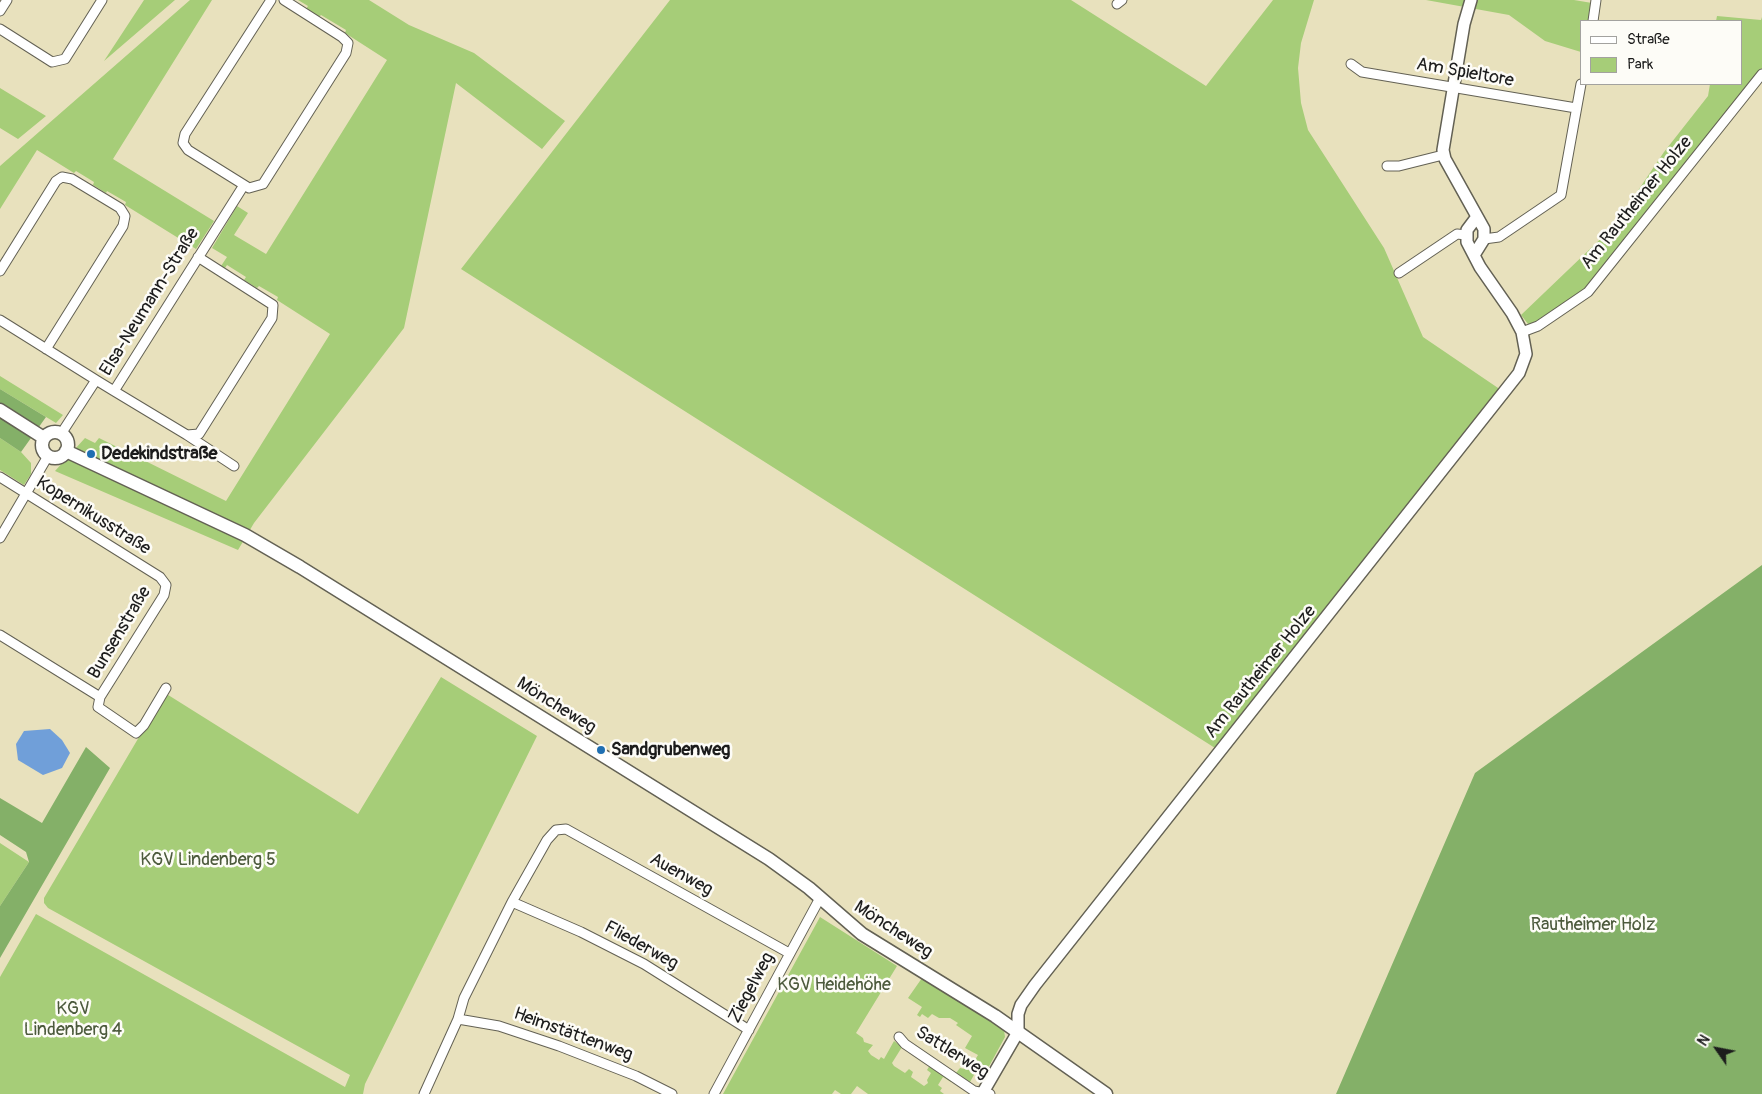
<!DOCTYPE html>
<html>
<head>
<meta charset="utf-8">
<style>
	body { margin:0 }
	#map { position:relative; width:1762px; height:1094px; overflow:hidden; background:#e8e1bd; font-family:Pangolin,sans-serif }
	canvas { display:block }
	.legend { position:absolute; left:1580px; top:20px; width:162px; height:65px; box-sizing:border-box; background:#fdfcf7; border:1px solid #a3a29f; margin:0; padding:6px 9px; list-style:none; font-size:15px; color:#1c1c1c }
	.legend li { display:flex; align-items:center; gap:10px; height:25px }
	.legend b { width:25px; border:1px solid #a3a29f }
	.north { position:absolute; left:1692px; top:1024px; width:50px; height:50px; -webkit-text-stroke:4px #fdfcf7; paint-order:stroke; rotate:303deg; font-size:14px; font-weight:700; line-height:20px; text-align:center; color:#1c1c1c }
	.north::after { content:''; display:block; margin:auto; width:18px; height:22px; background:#1c1c1c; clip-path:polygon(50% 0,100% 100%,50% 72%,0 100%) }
</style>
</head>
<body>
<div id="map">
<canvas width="1762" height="1094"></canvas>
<ul class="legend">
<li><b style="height:6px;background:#fff"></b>Straße</li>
<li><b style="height:14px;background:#a6cd78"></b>Park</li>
</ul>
<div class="north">N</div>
</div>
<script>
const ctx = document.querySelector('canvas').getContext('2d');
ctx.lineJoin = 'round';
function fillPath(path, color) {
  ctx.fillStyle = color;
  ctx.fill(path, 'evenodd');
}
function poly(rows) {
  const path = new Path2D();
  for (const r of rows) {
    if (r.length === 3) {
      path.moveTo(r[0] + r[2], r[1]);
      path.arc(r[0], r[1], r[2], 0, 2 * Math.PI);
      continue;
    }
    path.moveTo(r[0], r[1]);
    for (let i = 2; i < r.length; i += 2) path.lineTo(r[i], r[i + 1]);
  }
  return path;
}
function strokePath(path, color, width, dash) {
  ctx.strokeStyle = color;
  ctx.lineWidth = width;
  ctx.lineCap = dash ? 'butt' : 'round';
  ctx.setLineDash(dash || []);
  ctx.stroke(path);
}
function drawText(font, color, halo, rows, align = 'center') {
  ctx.font = font + ' Pangolin,sans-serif';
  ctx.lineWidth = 5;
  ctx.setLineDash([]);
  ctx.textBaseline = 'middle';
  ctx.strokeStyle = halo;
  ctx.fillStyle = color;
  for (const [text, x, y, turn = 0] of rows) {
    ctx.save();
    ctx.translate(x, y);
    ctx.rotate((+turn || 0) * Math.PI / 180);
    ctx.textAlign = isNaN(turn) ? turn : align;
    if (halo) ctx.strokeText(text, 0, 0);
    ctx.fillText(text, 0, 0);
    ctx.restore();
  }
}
const green = poly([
	[144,0,175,0,104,61],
	[190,0,212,0,113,159,214,221,196,249,125,205,126,202,107,191,106,193,93,185,94,182,76,171,74,173,37,150,0,209,0,166],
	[298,0,369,0,409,25,474,53,565,121,542,149,456,83,404,328,254,523,238,550,55,471,85,438,95,443,99,438,226,501,330,334,277,300,278,297,259,286,257,288,244,280,246,277,227,265,225,268,221,266,227,257,212,248,237,206,248,213,234,235,266,254,387,60,345,33,346,30,321,15,319,17,306,9,308,6],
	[670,0,1071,0,1206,86,1273,0,1314,0,1301,43,1298,68,1301,103,1308,130,1384,248,1423,337,1501,390,1215,748,461,269],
	[1426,0,1574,0,1592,3,1589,21,1581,21,1581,52,1545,41,1509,15],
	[1717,16,1761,20,1762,17,1762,68,1580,294,1532,325,1528,324,1521,315,1614,226,1664,152,1708,96,1710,84,1741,84,1741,21,1716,21],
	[0,88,46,116,18,139,0,128],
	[0,376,63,415,56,423,0,389],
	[0,438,21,452,31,463,31,474,24,485,0,470],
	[441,677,537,736,365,1084,363,1094,0,1094,0,977,36,914,345,1087,350,1075,48,908,44,903,44,898,165,693,358,814],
	[0,843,29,862,0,906],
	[820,917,897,966,856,1033,863,1038,864,1042,873,1045,868,1051,871,1055,879,1060,881,1057,884,1059,894,1041,902,1047,892,1063,894,1066,905,1073,909,1069,913,1072,911,1077,924,1086,928,1083,927,1080,931,1073,927,1070,930,1065,953,1080,951,1082,943,1077,938,1085,942,1088,940,1091,944,1094,868,1094,857,1086,851,1094,841,1094,835,1090,832,1094,723,1094],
	[922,978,1004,1030,1005,1037,987,1070,979,1066,970,1082,956,1073,960,1068,969,1070,978,1055,965,1048,972,1036,956,1025,958,1023,950,1018,939,1018,932,1014,928,1018,922,1014,920,1017,917,1015,922,1007,908,998]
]);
const forest = poly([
	[0,389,46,417,21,452,0,438],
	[1762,565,1762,1094,1336,1094,1475,773],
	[86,747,110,768,0,958,0,906,29,862,26,852,0,835,0,798,42,823]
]);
const water = poly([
	[50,729,62,740,70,753,62,768,43,775,18,760,16,744,24,731]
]);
const minor = poly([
	[271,0,185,134,183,143,188,150,249,188,263,184,346,53,348,43,342,37,284,0],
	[1117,4,1122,0],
	[0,11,7,0],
	[1593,21,1596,0],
	[0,29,52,62,65,59,102,0],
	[1351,64,1362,72,1576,108],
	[1387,166,1399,166,1443,155],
	[1484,239,1499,237,1561,195,1581,84],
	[0,271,56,181,62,177,72,179,120,208,125,216,123,226,46,349],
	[1399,273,1457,234,1466,235],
	[0,320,96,380],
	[1522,332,1538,326,1588,292,1762,74],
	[114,391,187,435,199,434,272,318,273,305,198,257],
	[61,434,96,380,114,391,244,185],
	[187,435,234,466],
	[0,477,160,577,166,585,164,595,100,697,0,635],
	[0,538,48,456],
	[100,697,98,707,136,733,144,725,166,688],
	[512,902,581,932,644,964,749,1030],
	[458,1019,499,1026,559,1046,636,1076,672,1094],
	[899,1037,905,1044,974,1091,990,1094],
	[424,1094,458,1019,464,998,512,902,547,840,556,830,566,829,789,953],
	[714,1094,820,898]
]);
const tertiary = poly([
	[1471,0,1464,24,1443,150,1445,159,1484,229,1484,239,1474,255],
	[982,1094,1018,1032,1018,1014,1021,1005,1035,985,1519,373,1526,354,1522,332,1512,313,1480,267,1467,242,1467,230,1476,218]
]);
const secondary = poly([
	[0,410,44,438],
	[55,445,13],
	[66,451,245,535,300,567,769,859,809,888,862,934,995,1016,1106,1094]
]);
const markers = [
	[91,454,5,"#1f6fb2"],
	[601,750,5,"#1f6fb2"]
];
const streetNames = [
	["Am Spieltore",1465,73,10],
	["Am Rautheimer Holze",1637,203,-51],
	["Elsa-Neumann-Straße",150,302,-58],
	["Kopernikusstraße",93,516,32],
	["Bunsenstraße",120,633,-59],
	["Am Rautheimer Holze",1261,672,-51],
	["Möncheweg",556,706,32],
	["Auenweg",681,875,29],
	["Möncheweg",893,930,33],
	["Fliederweg",641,946,29],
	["Ziegelweg",752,988,-62],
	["Heimstättenweg",573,1035,20],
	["Sattlerweg",952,1053,32]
];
const poiNames = [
	["Dedekindstraße",101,454],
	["Sandgrubenweg",611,750]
];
const parkNames = [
	["KGV Lindenberg 5",208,860],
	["Rautheimer Holz",1593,925],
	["KGV Heidehöhe",834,985],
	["KGV",73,1009],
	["Lindenberg 4",73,1030]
];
fillPath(green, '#a6cd78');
fillPath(forest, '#84b068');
fillPath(water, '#709fd9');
strokePath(minor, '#636154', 11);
strokePath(tertiary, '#636154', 14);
strokePath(secondary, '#636154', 15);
strokePath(minor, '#fff', 9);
strokePath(tertiary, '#fff', 11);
strokePath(secondary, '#fff', 12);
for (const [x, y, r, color] of markers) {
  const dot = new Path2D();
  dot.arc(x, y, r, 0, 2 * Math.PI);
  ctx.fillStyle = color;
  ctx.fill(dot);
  strokePath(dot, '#fdfcf7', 2);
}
drawText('18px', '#1c1c1c', '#fdfcf7', streetNames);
drawText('bold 18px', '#1c1c1c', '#fdfcf7', poiNames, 'left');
drawText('18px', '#4c5a3c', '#fdfcf7', parkNames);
</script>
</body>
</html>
